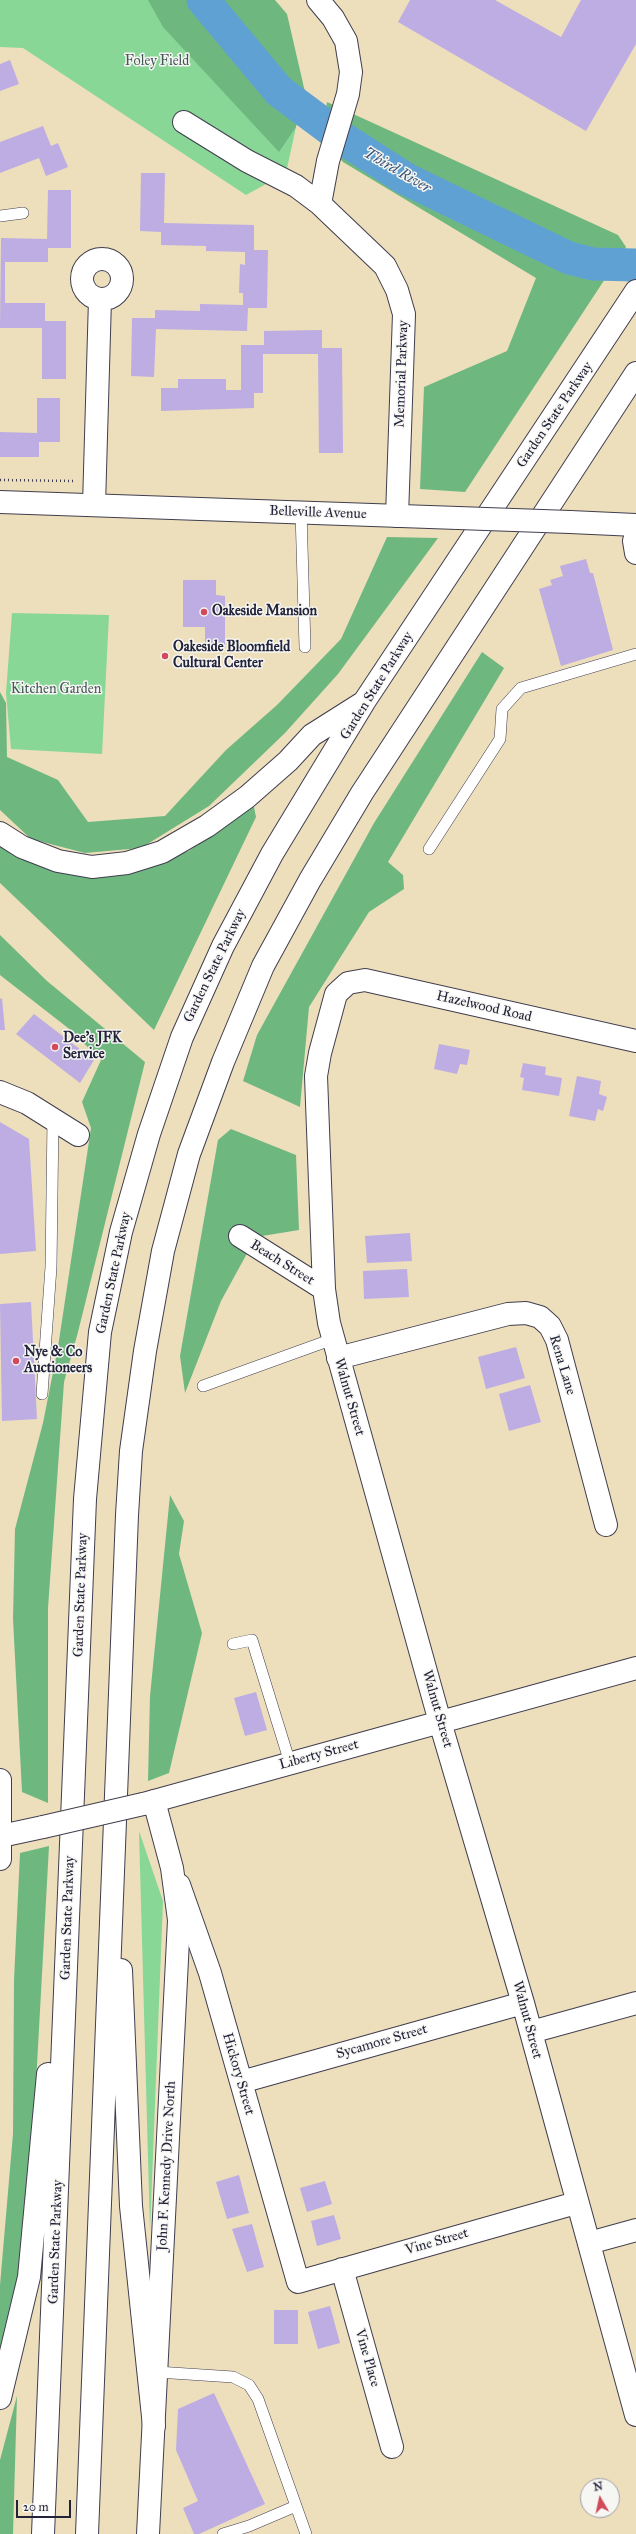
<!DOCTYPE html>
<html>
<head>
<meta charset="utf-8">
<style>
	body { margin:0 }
	#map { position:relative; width:636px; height:2534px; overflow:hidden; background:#eddebc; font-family:"IM FELL Great Primer",serif }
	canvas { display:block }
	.north { position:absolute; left:580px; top:2478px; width:40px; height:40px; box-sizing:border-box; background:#f6f6f2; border:1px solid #a1a1a9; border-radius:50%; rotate:351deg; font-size:11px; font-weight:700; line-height:16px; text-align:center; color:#22223b }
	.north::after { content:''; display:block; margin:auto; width:14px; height:18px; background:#d1495b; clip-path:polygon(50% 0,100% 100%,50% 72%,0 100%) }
	.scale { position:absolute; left:16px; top:2500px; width:55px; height:18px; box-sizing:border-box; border:2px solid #22223b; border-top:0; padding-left:5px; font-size:12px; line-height:14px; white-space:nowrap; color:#22223b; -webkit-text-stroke:3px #f6f6f2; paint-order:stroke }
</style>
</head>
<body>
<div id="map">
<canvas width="636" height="2534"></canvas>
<div class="north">N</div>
<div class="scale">20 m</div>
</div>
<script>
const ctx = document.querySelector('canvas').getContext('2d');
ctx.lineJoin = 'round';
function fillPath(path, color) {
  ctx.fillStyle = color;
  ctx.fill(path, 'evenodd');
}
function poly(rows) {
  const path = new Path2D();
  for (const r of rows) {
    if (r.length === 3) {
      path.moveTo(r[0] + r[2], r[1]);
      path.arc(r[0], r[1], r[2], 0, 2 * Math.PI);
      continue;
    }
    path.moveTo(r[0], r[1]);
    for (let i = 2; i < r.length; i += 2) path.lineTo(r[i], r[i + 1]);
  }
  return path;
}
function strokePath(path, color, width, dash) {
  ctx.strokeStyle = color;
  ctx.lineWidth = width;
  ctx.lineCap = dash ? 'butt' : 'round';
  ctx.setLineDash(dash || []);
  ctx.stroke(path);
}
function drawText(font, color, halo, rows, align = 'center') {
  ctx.font = font + ' "IM FELL Great Primer",serif';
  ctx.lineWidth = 3;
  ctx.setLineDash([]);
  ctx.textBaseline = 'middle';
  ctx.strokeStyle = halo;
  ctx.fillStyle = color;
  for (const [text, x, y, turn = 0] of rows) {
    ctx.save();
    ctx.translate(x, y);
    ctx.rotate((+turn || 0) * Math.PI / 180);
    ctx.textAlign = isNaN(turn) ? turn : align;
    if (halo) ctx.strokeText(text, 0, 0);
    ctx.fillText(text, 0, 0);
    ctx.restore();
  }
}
const green = poly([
	[0,0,185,0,296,127,286,173,246,195,23,48,0,47],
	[12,613,109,615,102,754,11,749,6,693],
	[139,1831,163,1901,150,2231]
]);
const forest = poly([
	[148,0,275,0,287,14,305,92,296,127,279,152,163,27],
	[327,102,618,235,626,247,465,492,420,489,424,387,507,351,536,278,343,162,322,139],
	[387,537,438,538,338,674,285,733,209,806,141,848,85,853,31,839,0,810,0,692,6,703,7,757,58,780,88,822,165,816,226,750,277,705,341,639],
	[482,652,504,668,388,862,403,875,404,889,369,912,309,1007,300,1107,243,1081,257,1035,374,823],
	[253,802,256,817,154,1030,0,883,0,843,92,877,189,851],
	[0,935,47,981,145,1062,78,1332,64,1382,48,1608,48,1803,22,1792,13,1619,15,1529,43,1423,58,1347,91,1128,82,1102,101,1060,68,1028,0,975],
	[231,1129,296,1155,299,1230,256,1237,221,1301,185,1393,180,1356,218,1140],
	[170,1495,184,1521,179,1554,202,1633,169,1773,148,1781,150,1696],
	[49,1846,30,2193,16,2299,0,2361,0,2285,13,2134,14,1980,20,1853],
	[17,2396,13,2534,0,2534,0,2460]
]);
const river = poly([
	[203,0,279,91,342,138,406,179,569,258,593,264,636,265]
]);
const building = poly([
	[410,0,495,0,561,37,581,0,636,0,636,44,586,131,398,22],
	[10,60,19,84,0,91,0,64],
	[43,126,51,146,58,143,68,167,46,176,39,158,0,173,0,142],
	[141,173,165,173,164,223,254,225,254,250,268,250,267,308,248,308,247,331,156,329,154,377,131,376,132,318,155,318,155,310,200,311,200,304,243,305,243,293,239,293,240,264,245,265,245,252,206,251,206,246,161,245,161,232,140,231],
	[48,190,71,190,71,248,48,248,48,262,5,262,5,303,45,303,45,321,66,321,66,379,42,379,42,328,0,328,1,238,47,239],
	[322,330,322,348,342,348,343,453,319,453,318,354,263,354,263,393,254,393,254,408,161,411,161,388,178,388,178,379,226,379,226,390,241,390,241,345,264,345,264,331],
	[37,398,60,398,60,442,39,442,39,457,0,457,0,432,37,433],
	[586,559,590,573,593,573,613,650,561,666,539,589,552,585,550,580,563,576,560,566],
	[183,580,216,580,216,595,225,596,225,648,205,648,205,627,183,627],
	[2,998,5,1030,0,1030,0,999],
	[34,1014,94,1060,80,1083,16,1034],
	[439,1044,470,1050,467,1065,460,1064,457,1074,434,1069],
	[523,1063,546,1067,545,1075,562,1078,559,1096,522,1090,524,1078,520,1077],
	[577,1076,601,1081,599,1094,607,1097,603,1111,598,1109,595,1121,569,1116],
	[0,1122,29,1139,36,1251,0,1254],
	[410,1233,412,1261,367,1263,365,1236],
	[407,1269,409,1297,364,1299,363,1271],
	[31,1302,37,1419,2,1421,0,1304],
	[516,1347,525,1378,486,1389,478,1357],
	[530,1385,541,1422,509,1431,499,1394],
	[256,1692,267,1730,245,1736,234,1698],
	[239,2175,249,2213,227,2219,216,2182],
	[325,2181,332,2204,307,2212,300,2188],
	[334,2215,341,2239,317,2246,311,2221],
	[252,2224,264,2267,247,2272,232,2229],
	[330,2306,340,2343,318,2349,308,2312],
	[274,2310,298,2310,298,2344,274,2344],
	[214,2393,265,2504,199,2534,194,2534,183,2508,198,2501,176,2450,178,2409]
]);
const path = poly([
	[0,480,75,481]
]);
const service = poly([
	[0,216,23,213],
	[301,512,305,647],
	[429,849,500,739,502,709,521,688,636,654],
	[203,1386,333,1339],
	[42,1394,51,1267,53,1119],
	[233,1644,252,1640,290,1763],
	[157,2372,233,2377,249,2385,258,2399,306,2534],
	[223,2534,249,2526,296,2506]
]);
const minor = poly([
	[318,0,333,18,346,41,351,72,348,94,328,161,320,204],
	[184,122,247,161,296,186,320,204,385,266,397,290,404,314,397,516],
	[102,279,20],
	[94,505,100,299],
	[636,534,634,541,636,553],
	[636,1041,365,980,348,983,336,994,320,1053,316,1076,324,1289,329,1323,440,1722,523,2003,636,2415],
	[0,1092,27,1103,78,1135],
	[240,1236,324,1289],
	[338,1358,508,1314,526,1313,540,1317,550,1326,557,1340,606,1525],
	[154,1801,636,1668],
	[179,1885,210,1973,298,2282,576,2203],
	[531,2032,636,2003],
	[241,2082,523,2003],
	[589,2243,636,2230],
	[342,2269,392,2447]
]);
const secondary = poly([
	[0,502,458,518],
	[570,522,636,525],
	[0,1780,0,1859],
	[143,1804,154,1801,172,1868,179,1920,148,2534],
	[1,1836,43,1827]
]);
const motorway = poly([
	[0,833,22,847,58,861,92,867,127,863,162,852,207,826,247,797,288,761,312,735,361,704],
	[121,1970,131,2206,154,2426],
	[0,2398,29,2277,48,2074],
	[43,2534,85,1499,100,1332,121,1232,149,1134,182,1037,223,946,272,854,364,702,636,291],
	[87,2534,127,1515,131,1451,145,1351,163,1251,189,1154,223,1062,263,966,310,880,362,793,636,373]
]);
const secondaryBridge = poly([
	[458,518,570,522],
	[43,1827,143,1804]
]);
const markers = [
	[204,612,4,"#d1495b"],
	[165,656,4,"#d1495b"],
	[55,1047,4,"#d1495b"],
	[16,1361,4,"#d1495b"]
];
const parkNames = [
	["Foley Field",157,62],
	["Kitchen Garden",56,690]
];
const streetNames = [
	["Memorial Parkway",402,374,-88],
	["Garden State Parkway",555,415,-56],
	["Belleville Avenue",318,513,2],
	["Garden State Parkway",377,686,-58],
	["Garden State Parkway",215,966,-64],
	["Hazelwood Road",484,1007,13],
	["Beach Street",282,1263,32],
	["Garden State Parkway",114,1273,-78],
	["Rena Lane",562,1365,73],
	["Walnut Street",349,1397,74],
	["Garden State Parkway",81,1595,-88],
	["Walnut Street",437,1709,74],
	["Liberty Street",319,1755,-15],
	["Garden State Parkway",68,1918,-88],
	["Walnut Street",527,2020,75],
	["Sycamore Street",382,2042,-16],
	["Hickory Street",238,2074,74],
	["John F. Kennedy Drive North",167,2166,-87],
	["Garden State Parkway",56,2242,-88],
	["Vine Street",437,2242,-16],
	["Vine Place",367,2358,74]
];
const poiNames = [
	["Oakeside Mansion",212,612],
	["Oakeside Bloomfield",173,648],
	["Cultural Center",173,664],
	["Dee's JFK",63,1039],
	["Service",63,1055],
	["Nye & Co",24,1353],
	["Auctioneers",24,1369]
];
const waterNames = [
	["Third River",397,171,30]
];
fillPath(green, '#88d797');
fillPath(forest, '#6eb880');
strokePath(river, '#60a1d3', 33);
fillPath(building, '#bdade3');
strokePath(service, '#403e4e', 12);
strokePath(minor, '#403e4e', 24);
strokePath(secondary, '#403e4e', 24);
strokePath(motorway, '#403e4e', 24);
strokePath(path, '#403e4e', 2.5, [1, 3]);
strokePath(service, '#fff', 11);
strokePath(minor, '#fff', 22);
strokePath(secondary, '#fff', 22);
strokePath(motorway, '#fff', 22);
strokePath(secondaryBridge, '#403e4e', 24, []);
strokePath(secondaryBridge, '#fff', 22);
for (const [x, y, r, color] of markers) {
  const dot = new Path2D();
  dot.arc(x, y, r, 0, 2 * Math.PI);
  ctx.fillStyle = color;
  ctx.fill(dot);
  strokePath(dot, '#f6f6f2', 1.5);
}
drawText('14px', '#415857', '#f6f6f2', parkNames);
drawText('14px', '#22223b', '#f6f6f2', streetNames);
drawText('bold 14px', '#22223b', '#f6f6f2', poiNames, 'left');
drawText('italic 15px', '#3b5578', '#f6f6f2', waterNames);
</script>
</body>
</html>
